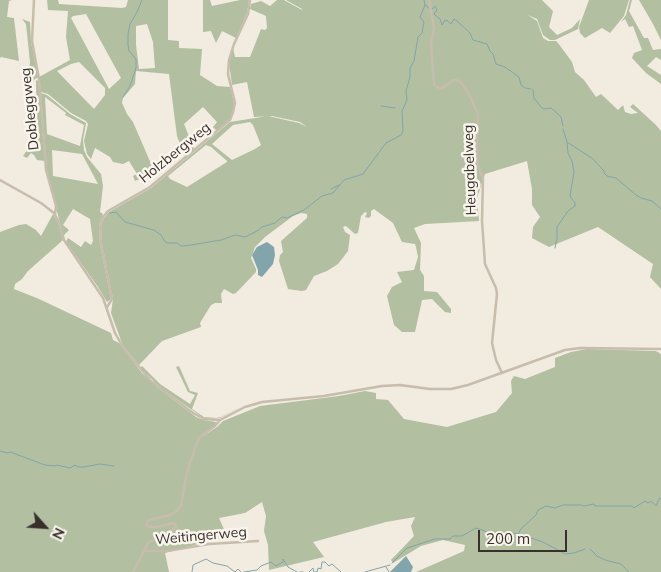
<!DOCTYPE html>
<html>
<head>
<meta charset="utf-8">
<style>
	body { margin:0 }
	#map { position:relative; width:661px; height:572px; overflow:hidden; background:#f1ebe0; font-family:Mulish,sans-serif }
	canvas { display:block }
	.north { position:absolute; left:20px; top:502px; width:50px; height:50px; -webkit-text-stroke:4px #f9f4ec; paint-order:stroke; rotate:116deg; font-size:14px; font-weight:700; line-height:20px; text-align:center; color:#37302b }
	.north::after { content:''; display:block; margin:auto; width:18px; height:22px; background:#37302b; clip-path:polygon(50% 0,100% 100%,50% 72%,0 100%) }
	.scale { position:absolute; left:478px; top:530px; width:89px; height:22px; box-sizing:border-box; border:2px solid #37302b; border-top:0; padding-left:6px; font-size:15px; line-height:18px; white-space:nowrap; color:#37302b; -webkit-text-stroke:4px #f9f4ec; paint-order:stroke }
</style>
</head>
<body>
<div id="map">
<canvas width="661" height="572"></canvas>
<div class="north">N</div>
<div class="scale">200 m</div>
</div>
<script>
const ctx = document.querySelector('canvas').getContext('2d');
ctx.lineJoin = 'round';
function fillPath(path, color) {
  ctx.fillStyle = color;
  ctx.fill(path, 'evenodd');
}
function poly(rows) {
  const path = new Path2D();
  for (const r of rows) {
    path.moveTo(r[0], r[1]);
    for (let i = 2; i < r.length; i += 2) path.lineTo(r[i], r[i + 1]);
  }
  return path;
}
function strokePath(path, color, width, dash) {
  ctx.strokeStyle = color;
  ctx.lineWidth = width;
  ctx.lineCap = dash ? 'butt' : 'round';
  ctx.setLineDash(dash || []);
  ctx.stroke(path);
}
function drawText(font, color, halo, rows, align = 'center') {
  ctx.font = font + ' Mulish,sans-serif';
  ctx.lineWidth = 5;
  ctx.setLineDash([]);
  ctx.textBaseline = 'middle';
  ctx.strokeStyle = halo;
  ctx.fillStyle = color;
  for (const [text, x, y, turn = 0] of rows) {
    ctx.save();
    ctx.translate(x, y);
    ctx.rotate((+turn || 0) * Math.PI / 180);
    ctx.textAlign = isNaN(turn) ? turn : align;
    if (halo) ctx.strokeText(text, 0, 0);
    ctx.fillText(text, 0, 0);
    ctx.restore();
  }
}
const green = poly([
	[0,0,12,0,9,1,7,17,14,18,19,61,1,57,0,58],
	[47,0,58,0,59,4,122,8,126,7,128,0,168,0,168,40,179,41,179,48,202,49,200,75,217,86,230,87,234,103,232,115,228,121,217,131,213,127,217,122,203,107,184,124,194,149,185,157,177,136,169,74,136,71,135,84,123,98,122,103,127,114,133,122,155,173,135,181,133,176,137,174,129,161,123,164,113,162,110,157,95,148,91,159,87,154,84,141,88,124,86,121,71,113,48,94,41,92,39,77,70,60,66,37,68,11,48,10],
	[86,14,121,78,109,89,71,18,73,16],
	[147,24,153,42,155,68,139,69,136,45,136,26],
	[79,62,105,88,105,95,94,109,57,71,71,64],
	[203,0,210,0,212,6,240,0,249,0,247,13,236,38,222,31,216,43,211,31,203,32],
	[277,0,284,0,302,10,302,9,286,0,542,0,553,11,549,27,557,35,572,28,580,19,578,29,555,40,550,40,543,35,537,19,528,15,537,21,543,38,548,41,556,41,558,43,572,62,575,72,584,80,596,97,601,94,618,110,623,105,625,112,631,114,638,113,630,107,633,104,656,125,661,131,661,289,650,277,653,264,598,227,549,247,532,238,533,227,540,217,532,205,532,189,527,161,485,174,477,198,479,221,425,224,414,228,421,243,420,270,424,276,424,291,437,292,451,309,451,313,445,312,432,299,422,300,415,332,402,332,394,325,387,296,392,287,402,282,397,272,414,270,418,257,416,247,415,244,402,242,393,223,374,209,371,211,371,216,369,218,365,217,367,213,365,212,361,216,358,233,355,234,346,226,343,227,345,232,350,235,348,251,338,264,327,271,314,276,306,290,302,291,288,289,279,261,280,255,283,252,281,241,307,218,307,214,301,213,293,216,265,237,255,247,251,258,256,269,256,272,236,293,233,294,224,289,221,294,222,303,215,303,211,305,200,323,201,327,162,341,139,365,123,346,111,313,113,299,102,244,101,226,104,218,109,212,151,188,230,122,268,116,299,123,307,127,300,122,272,116,254,117,247,82,232,85,229,63,233,48,235,57,250,57,261,29,265,30,267,28,266,16,250,9,251,4,261,1,270,6],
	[250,122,253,125,261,145,255,149,232,160,212,144,233,125],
	[206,145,211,147,227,161,227,162,187,187,170,179,168,176],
	[589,0,629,0,624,16,610,33,602,28,585,38,580,33,579,27],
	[630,0,632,0,629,11,644,38,648,38,653,50,661,49,661,60,656,57,647,66,661,75,661,84,646,73,632,58,634,53,642,50,633,26,629,27,625,19,621,22,626,15],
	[639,0,661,0,661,40,653,24],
	[22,19,30,22,31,42,38,77,31,82,27,91,30,62,26,24],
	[36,80,38,81,40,93,45,161,37,160,34,155,31,153,27,158,23,156,29,147,38,151,35,132,37,132],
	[41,93,47,95,70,114,86,123,83,140,84,150,87,157,101,174,103,186,100,212,103,214,99,225,100,244,111,299,107,302,98,287,66,242,68,238,81,247,85,241,91,245,93,241,90,219,73,209,63,225,69,230,63,236,47,170],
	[45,97,66,113,65,115,84,125,80,146,47,134],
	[52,150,82,154,98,184,53,176],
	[53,214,58,222,63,240,28,271,22,279,15,284,14,289,39,299,111,333,113,340,119,343,142,373,156,386,196,417,204,420,216,422,215,426,201,435,203,436,217,427,223,421,260,406,339,396,365,391,376,393,376,399,388,400,404,419,447,427,496,412,512,393,511,381,514,376,525,379,555,367,555,358,571,352,587,349,656,351,661,354,661,572,416,572,464,551,465,545,443,540,421,546,393,563,391,560,414,536,411,526,415,517,386,522,313,542,324,557,269,570,268,545,264,531,266,516,262,502,245,513,219,518,227,536,165,553,169,572,0,572,0,232,19,225,26,224,36,230,41,236],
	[142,366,160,384,190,404,195,395,188,392,176,367,179,366,190,391,198,393,192,409,204,417,216,418,221,417,249,403,220,418,208,419,202,417,161,388,140,368]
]);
const water = poly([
	[267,242,274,247,275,255,273,264,262,277,258,275,258,270,252,255,257,247],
	[406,556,413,567,411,572,390,572]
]);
const stream = poly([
	[424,0,425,5,429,8,432,9,435,6,437,10,434,14,440,19,442,25,445,20,448,21,451,24,454,19,457,21,470,33,473,40,487,44,490,51,493,54,496,64,505,67,519,77,521,85,525,88,531,89],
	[533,90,534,98,541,107,544,109,551,108,557,113,561,117,563,126],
	[123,97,130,86,136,68,136,59,129,51,128,45,128,34,130,24,137,12,142,0],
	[381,106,395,108],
	[563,129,567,142,593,159,604,171,604,173,607,176,616,178,636,195,641,198,652,201,661,209],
	[331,189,339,185],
	[110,213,116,212,125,222,154,230,161,235,165,242,168,243,177,243,181,246,191,245,221,240,235,235,245,237,257,231,262,227,275,223,282,217,287,218,304,210,322,196,333,193,344,180,363,174,386,143,401,135,403,131,402,111,407,100,406,91,410,77,410,68,414,61,418,37,422,33,424,22,420,17,425,5],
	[555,248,557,238,557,227,568,211,575,206,575,203,570,196,574,172,572,161,568,153,567,143],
	[0,451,7,453,10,452,45,465,55,466,57,465,70,468,75,465,78,467,84,467,100,464,114,466],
	[519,534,543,542,565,554,574,553,585,549],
	[590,549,597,556,605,560,621,564,629,572],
	[392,563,407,548,435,539,450,539,453,536,462,536,476,528,485,531,492,537,507,536,512,533,518,534,521,529,536,515,538,510,546,506,555,508,563,505,581,505,584,506,594,504,595,506,632,506,634,508,645,501,648,503,651,501,656,506,659,499,661,498],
	[386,567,389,572],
	[192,572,193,565,206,559,213,563,227,566,235,572,238,569,241,572],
	[244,572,257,570,261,566,271,562,276,566,283,562,283,559,288,567,297,572],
	[300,572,303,572],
	[309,572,313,568,314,572,317,572,318,568,321,569,322,562,325,562,329,566,332,564,341,572],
	[365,572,390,565]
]);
const minor = poly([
	[34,0,32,41,39,79,46,170,56,206,55,215],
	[429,0,434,29,431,42,434,85,439,88,442,88,454,80,460,81,468,92,478,114,477,145,478,165,483,179,482,221,485,264,496,288,497,294,492,343,496,360,502,373],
	[0,180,41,203,54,213,59,222,64,240,103,298,115,333,124,349,151,381,193,413,204,419,220,420,245,407,262,402,324,396,382,386,400,385,430,389,451,389,468,385,565,350,580,348,661,349],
	[107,307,112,299,101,244,100,226,103,217,108,211,150,187,230,120,233,112,235,103,228,74,229,60,234,44,248,14,250,0],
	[145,551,167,551,209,544,258,541],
	[133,572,148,543,174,529,176,526,174,523,156,527,149,527,146,525,147,522,150,520,170,515,176,512,181,505,187,472,197,442,200,437,215,426,220,420]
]);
const streetNames = [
	["Dobleggweg",30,109,-96],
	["Holzbergweg",175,153,-39],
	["Heugabelweg",470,170,-92],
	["Weitingerweg",201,536,-5]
];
fillPath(green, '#b2bfa1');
fillPath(water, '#82a5ab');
strokePath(stream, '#82a5ab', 1);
strokePath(minor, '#c8bcad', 2.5);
drawText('14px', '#37302b', '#f9f4ec', streetNames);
</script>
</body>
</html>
